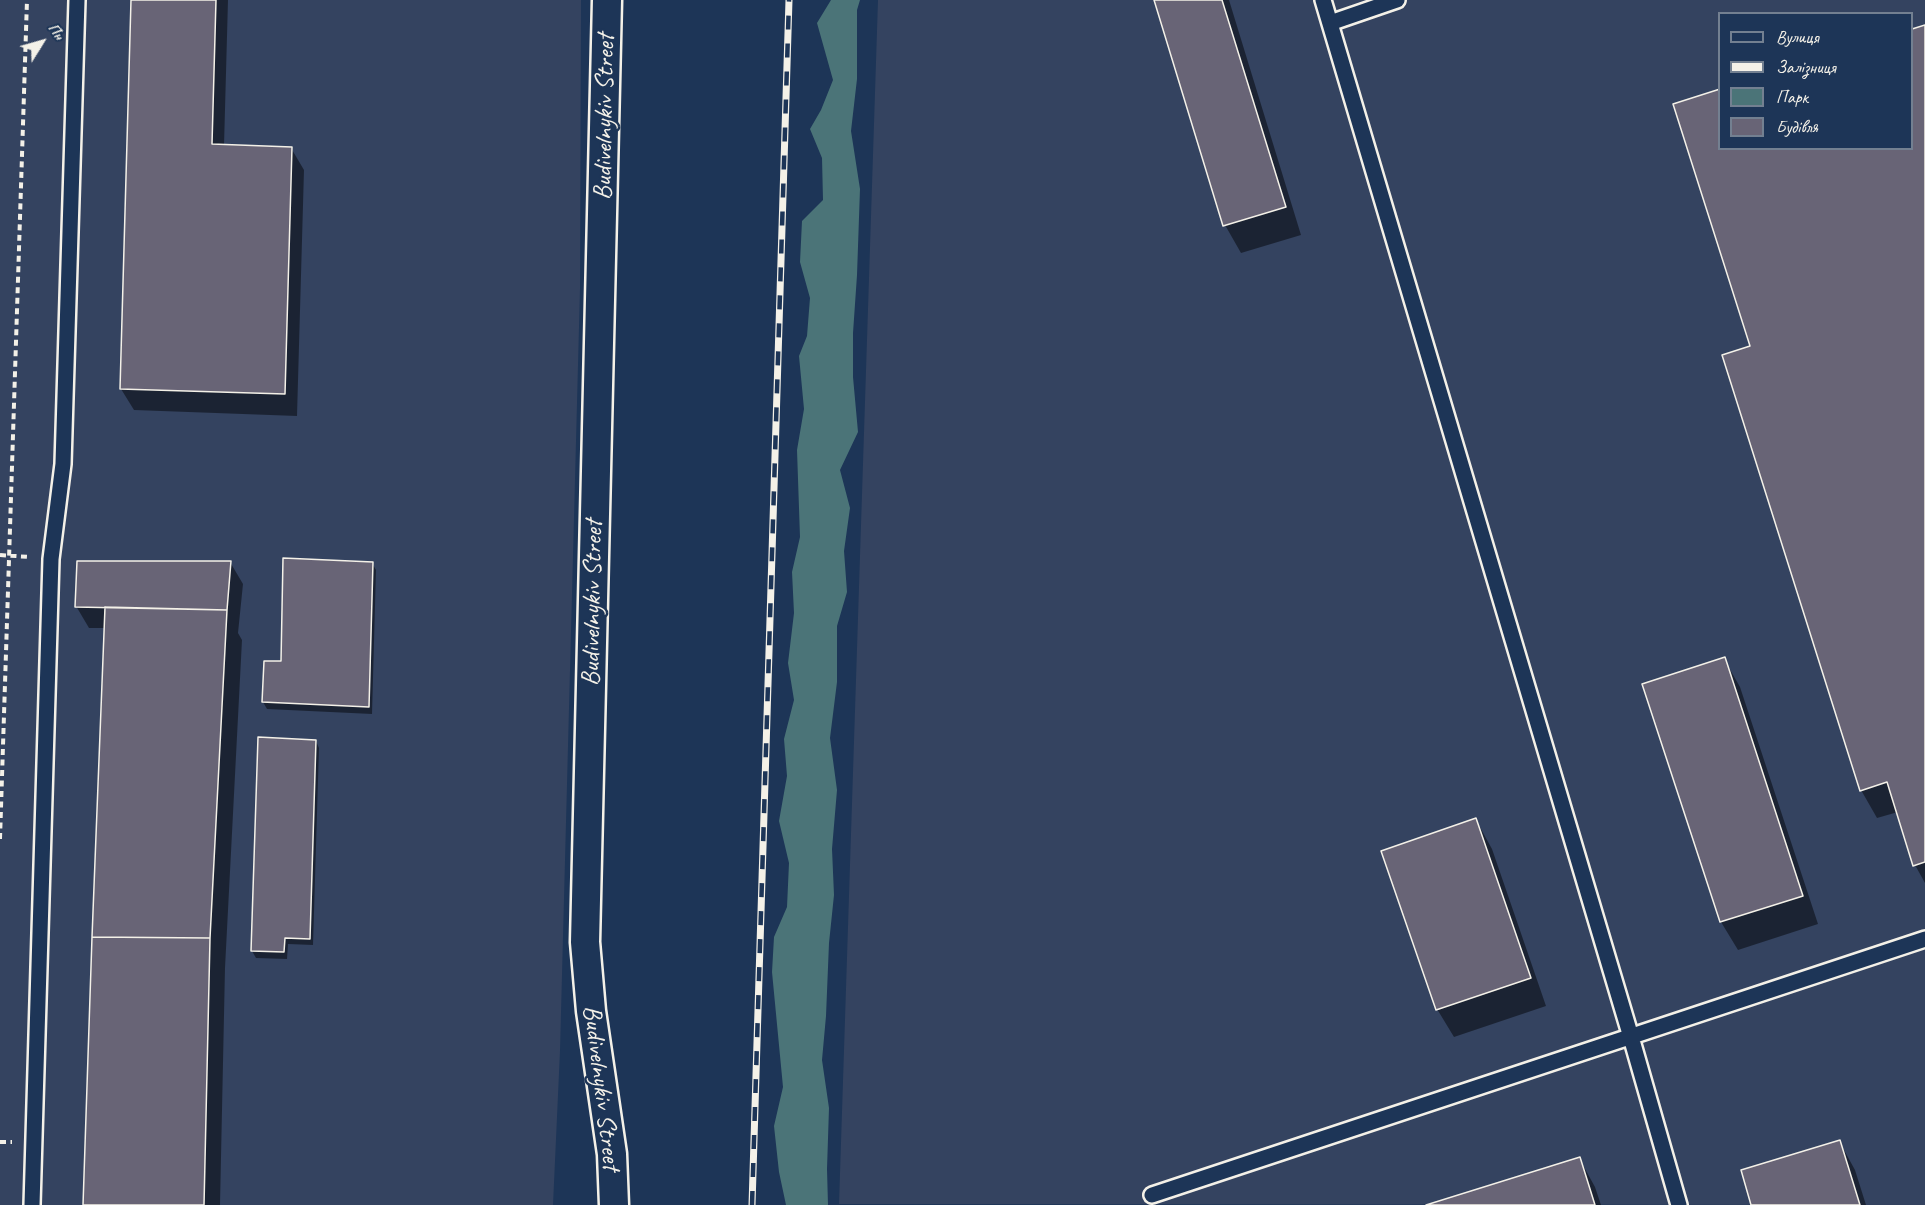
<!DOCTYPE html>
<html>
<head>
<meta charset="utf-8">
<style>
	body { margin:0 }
	#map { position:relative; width:1925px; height:1205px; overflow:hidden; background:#1d3557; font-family:Caveat,sans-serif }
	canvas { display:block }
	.legend { position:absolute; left:1718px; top:12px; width:195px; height:138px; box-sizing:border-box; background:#1d3557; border:2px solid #738091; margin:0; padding:8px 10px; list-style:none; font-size:18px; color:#f4f1e8 }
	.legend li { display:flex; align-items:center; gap:12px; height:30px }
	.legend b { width:30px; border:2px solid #738091 }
	.north { position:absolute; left:12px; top:12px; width:60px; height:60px; -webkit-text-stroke:4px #1d3557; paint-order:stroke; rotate:53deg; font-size:16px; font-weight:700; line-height:24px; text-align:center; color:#f4f1e8 }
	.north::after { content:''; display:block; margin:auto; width:21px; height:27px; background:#f4f1e8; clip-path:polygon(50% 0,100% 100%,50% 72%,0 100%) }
</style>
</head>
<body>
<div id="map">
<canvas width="1925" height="1205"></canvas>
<ul class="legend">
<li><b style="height:8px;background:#1d3557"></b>Вулиця</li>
<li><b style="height:8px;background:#f4f1e8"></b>Залізниця</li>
<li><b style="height:16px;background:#4b7478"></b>Парк</li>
<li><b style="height:16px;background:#686476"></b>Будівля</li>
</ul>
<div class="north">Пн</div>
</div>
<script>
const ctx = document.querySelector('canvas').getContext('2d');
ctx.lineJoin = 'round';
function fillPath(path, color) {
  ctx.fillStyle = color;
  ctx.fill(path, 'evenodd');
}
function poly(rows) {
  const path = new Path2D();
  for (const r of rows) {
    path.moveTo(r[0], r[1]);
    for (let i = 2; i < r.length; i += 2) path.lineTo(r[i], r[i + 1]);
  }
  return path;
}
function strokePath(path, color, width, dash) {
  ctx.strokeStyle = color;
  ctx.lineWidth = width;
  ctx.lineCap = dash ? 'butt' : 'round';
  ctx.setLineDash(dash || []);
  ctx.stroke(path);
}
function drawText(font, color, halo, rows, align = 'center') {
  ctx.font = font + ' Caveat,sans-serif';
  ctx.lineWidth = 5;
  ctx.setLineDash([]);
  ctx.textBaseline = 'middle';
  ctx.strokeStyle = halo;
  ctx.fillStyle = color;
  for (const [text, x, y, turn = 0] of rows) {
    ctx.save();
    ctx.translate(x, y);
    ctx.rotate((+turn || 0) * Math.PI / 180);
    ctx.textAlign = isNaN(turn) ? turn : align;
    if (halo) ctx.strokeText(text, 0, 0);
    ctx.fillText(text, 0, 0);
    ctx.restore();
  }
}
const built = poly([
	[0,0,581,0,580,289,560,1051,553,1205,0,1205],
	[878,0,1925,0,1925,1205,839,1204],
	[1720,14,1912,14,1912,148,1720,148]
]);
const green = poly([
	[831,0,860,0,857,10,857,79,851,131,860,189,857,275,853,333,853,377,858,432,840,470,850,508,844,551,847,592,837,626,837,682,830,738,837,790,832,849,834,895,829,943,826,1016,822,1060,829,1108,827,1169,828,1205,786,1205,779,1172,774,1126,783,1087,772,972,774,937,787,907,789,863,779,821,787,776,784,739,794,700,788,663,794,613,792,572,800,537,797,450,804,409,799,356,807,336,810,298,800,262,802,221,823,200,822,158,810,129,821,110,833,80,817,23]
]);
const shadow = poly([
	[132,0,228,0,224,146,291,148,304,170,297,416,134,410,121,389],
	[1155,0,1229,0,1301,235,1241,253,1225,225],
	[1925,26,1925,883,1915,865,1898,812,1877,818,1861,790,1752,347,1720,148,1912,148,1912,30],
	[230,562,243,584,238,633,242,640,225,968,220,1205,84,1205,105,628,89,628,76,606],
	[372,563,376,570,372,714,267,709,263,702,283,662],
	[1724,659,1740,687,1818,924,1738,950,1721,922,1644,685],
	[316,741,319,748,313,945,288,944,287,959,256,958,252,951],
	[1476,820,1492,849,1546,1006,1454,1037,1437,1009],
	[1839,1141,1855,1170,1866,1205,1753,1205],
	[1579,1158,1595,1187,1601,1205,1431,1205]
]);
const building = poly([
	[131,0,216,0,212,144,292,147,285,394,120,389,131,0],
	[1154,0,1222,0,1286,207,1223,226,1154,0],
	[1925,25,1925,862,1913,866,1887,782,1860,791,1722,355,1750,346,1673,104,1720,89,1720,148,1912,148,1912,29,1925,25],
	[283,558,373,562,369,707,262,702,264,661,281,661,283,558],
	[77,561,231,561,227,610,75,607,77,561],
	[105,607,227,610,210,938,92,937,105,607],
	[1725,657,1803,896,1720,922,1642,684,1725,657],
	[258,737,316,740,310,939,285,938,284,952,251,951,258,737],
	[1476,818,1531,978,1436,1010,1381,851,1476,818],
	[92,937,210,938,204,1205,83,1205,92,937],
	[1840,1140,1860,1205,1751,1205,1741,1170,1840,1140],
	[1580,1157,1595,1205,1426,1205,1580,1157]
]);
const path = poly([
	[0,555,30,557],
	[0,839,27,0],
	[0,1142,12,1142]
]);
const service = poly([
	[1323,0,1631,1037,1679,1205],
	[1330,23,1397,0],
	[1152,1195,1925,939],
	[32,1205,51,559,63,464,77,0]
]);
const minor = poly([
	[607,0,585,942,591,1011,612,1154,614,1205]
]);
const rail = poly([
	[752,1205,789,0]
]);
const streetNames = [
	["Budivelnykiv Street",605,117,-89],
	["Budivelnykiv Street",593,603,-89],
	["Budivelnykiv Street",601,1088,83]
];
fillPath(built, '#344360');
fillPath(green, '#4b7478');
fillPath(shadow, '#0007');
fillPath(building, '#686476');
strokePath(building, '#f4f1e8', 1.5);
strokePath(service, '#f4f1e8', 20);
strokePath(minor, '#f4f1e8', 33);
strokePath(path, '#f4f1e8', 4, [6, 4.5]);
strokePath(service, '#1d3557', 15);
strokePath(minor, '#1d3557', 28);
strokePath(rail, '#f4f1e8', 7);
strokePath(rail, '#1d3557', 4.5, [14]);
drawText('26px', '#f4f1e8', '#1d3557', streetNames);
</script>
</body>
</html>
